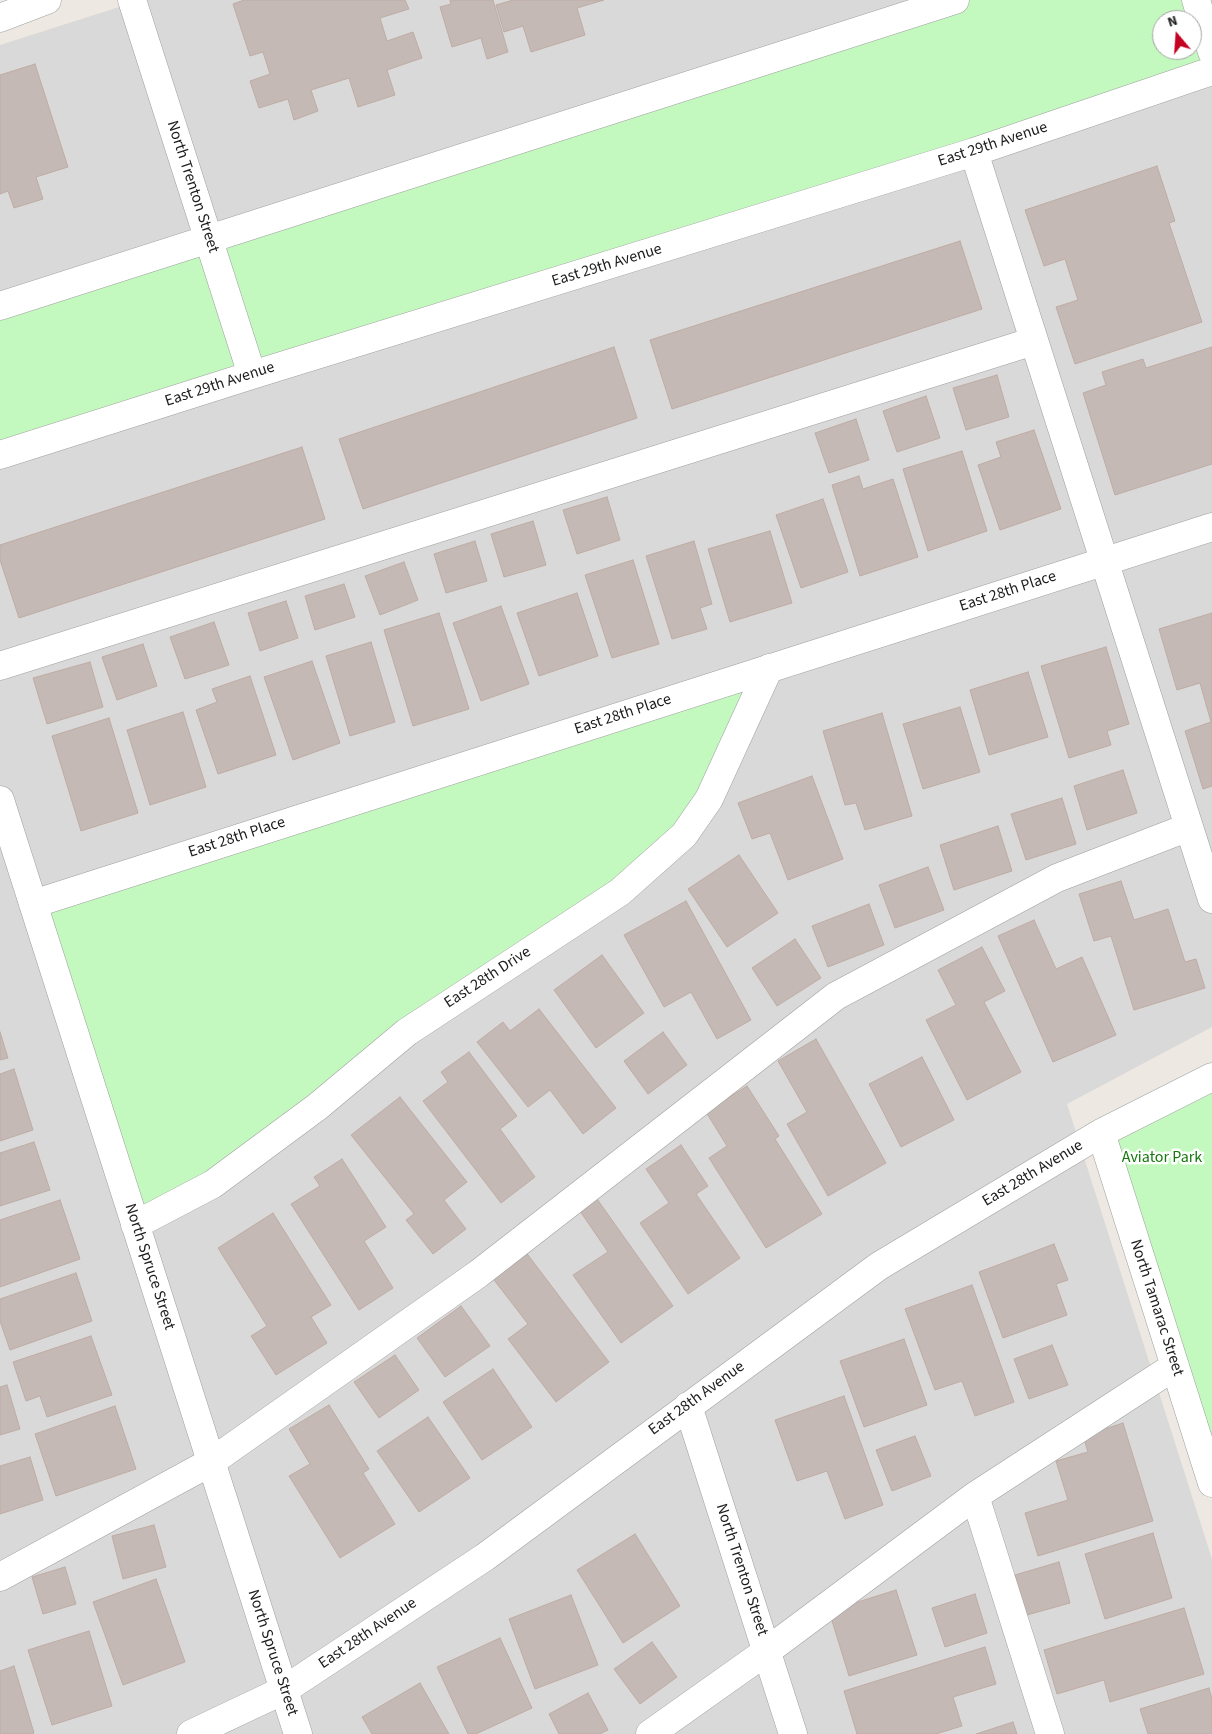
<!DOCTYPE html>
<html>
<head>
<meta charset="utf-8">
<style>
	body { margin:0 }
	#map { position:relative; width:1212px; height:1734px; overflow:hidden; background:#eee8e2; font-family:"Source Sans 3",sans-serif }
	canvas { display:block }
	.north { position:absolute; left:1152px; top:10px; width:50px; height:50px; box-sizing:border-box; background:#fff; border:1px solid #a4a4a4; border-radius:50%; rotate:342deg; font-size:14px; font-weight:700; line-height:20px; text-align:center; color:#1c1c1c }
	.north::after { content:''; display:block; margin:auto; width:18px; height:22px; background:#c60222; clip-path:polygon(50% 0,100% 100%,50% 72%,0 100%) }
</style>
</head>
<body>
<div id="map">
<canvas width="1212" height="1734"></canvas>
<div class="north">N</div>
</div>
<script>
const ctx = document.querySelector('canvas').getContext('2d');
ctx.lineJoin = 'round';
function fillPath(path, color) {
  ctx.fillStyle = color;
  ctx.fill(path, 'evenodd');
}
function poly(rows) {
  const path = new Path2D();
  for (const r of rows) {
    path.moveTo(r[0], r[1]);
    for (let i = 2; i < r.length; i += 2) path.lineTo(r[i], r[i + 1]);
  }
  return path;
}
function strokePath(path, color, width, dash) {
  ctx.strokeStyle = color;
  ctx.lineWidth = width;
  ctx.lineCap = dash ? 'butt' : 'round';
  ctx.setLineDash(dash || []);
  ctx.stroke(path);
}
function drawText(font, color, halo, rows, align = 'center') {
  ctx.font = font + ' "Source Sans 3",sans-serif';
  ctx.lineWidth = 5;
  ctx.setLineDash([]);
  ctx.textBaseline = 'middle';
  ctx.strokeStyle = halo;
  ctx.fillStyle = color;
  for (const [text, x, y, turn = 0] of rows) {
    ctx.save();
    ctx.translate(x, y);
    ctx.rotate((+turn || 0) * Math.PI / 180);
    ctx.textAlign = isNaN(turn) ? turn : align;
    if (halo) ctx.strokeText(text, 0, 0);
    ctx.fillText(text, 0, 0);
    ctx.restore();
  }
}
const residential = poly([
	[141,0,1212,0,1212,1027,1067,1104,1212,1559,1212,1734,0,1734,0,45],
	[1162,20,1192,20,1192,50,1162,50]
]);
const park = poly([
	[955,0,1212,0,1212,71,0,455,0,306],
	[1162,20,1192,20,1192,50,1162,50],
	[769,668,684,835,135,1225,33,904],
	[1212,1077,1212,1482,1101,1133]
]);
const building = poly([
	[244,0,405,0,409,9,380,18,387,41,413,32,422,58,387,70,395,95,358,107,349,78,311,90,318,111,294,120,288,99,259,108,250,81,270,74,263,52,250,56,233,4,244,0],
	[450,0,493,0,508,52,487,59,481,38,452,47,440,7,451,4,450,0],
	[513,0,604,0,577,8,585,35,531,52,523,26,504,32,496,5,513,0],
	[35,64,68,167,36,177,43,199,14,208,8,191,0,194,0,75,35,64],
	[1157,166,1175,221,1169,223,1202,322,1075,364,1056,307,1078,300,1065,259,1044,266,1025,210,1157,166],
	[960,241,982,309,672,409,650,340,960,241],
	[614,347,637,418,363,509,339,439,614,347],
	[1212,347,1212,464,1115,495,1083,393,1106,385,1102,372,1143,359,1146,368,1212,347],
	[997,375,1009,417,966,430,953,388,997,375],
	[926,396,940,438,897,452,883,411,926,396],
	[856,419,869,460,829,473,815,433,856,419],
	[1034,430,1061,509,1000,530,978,465,1001,457,996,442,1034,430],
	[302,447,325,519,19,618,0,560,0,545,302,447],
	[962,451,987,531,928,551,903,469,962,451],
	[859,476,863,489,893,479,918,557,860,576,832,485,859,476],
	[607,497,620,540,577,554,563,510,607,497],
	[823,499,848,572,801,588,776,515,823,499],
	[533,521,546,565,504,577,491,534,533,521],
	[770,531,792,603,730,622,708,549,770,531],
	[475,541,487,581,446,593,434,554,475,541],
	[694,541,712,604,700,608,707,629,672,639,646,556,694,541],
	[633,560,659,644,612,658,585,575,633,560],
	[404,562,418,600,380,615,365,576,404,562],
	[344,584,355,617,315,630,305,596,344,584],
	[577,593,598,656,539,676,517,613,577,593],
	[286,601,298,638,260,651,248,613,286,601],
	[501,606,529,684,481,701,453,623,501,606],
	[439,613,469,709,413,726,384,630,439,613],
	[1212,613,1212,786,1203,789,1185,731,1211,722,1200,683,1177,690,1159,629,1212,613],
	[214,622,229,665,185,679,170,637,214,622],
	[371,642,395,722,350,736,326,656,371,642],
	[143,644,157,686,117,700,102,657,143,644],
	[1106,647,1129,724,1107,731,1111,745,1069,758,1041,666,1106,647],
	[312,661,340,743,293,760,264,677,312,661],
	[90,662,103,707,47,724,33,678,90,662],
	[1028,672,1048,737,989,755,970,690,1028,672],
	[250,676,276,755,218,774,196,710,217,702,212,689,250,676],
	[960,707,980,772,923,789,903,724,960,707],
	[183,712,206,787,150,805,127,730,183,712],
	[882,713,912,816,865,830,856,803,845,805,823,731,882,713],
	[109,718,138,813,81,831,52,736,109,718],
	[1123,770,1137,813,1087,830,1074,786,1123,770],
	[812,776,843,859,788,880,770,833,752,839,738,803,812,776],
	[1062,798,1076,844,1026,860,1011,814,1062,798],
	[998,826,1012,871,954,890,940,845,998,826],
	[739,855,778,913,727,947,688,889,739,855],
	[928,867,944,910,895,928,879,885,928,867],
	[1121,881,1134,920,1168,909,1185,962,1196,959,1205,988,1134,1010,1111,936,1094,941,1079,894,1121,881],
	[686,901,751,1020,717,1039,691,992,664,1007,624,935,686,901],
	[869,904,884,945,828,967,812,926,869,904],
	[1034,920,1056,969,1082,957,1116,1035,1053,1062,998,936,1034,920],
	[795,939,821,978,777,1006,752,968,795,939],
	[982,947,1005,991,984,1002,1021,1072,967,1100,926,1020,956,1005,938,970,982,947],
	[602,955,644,1013,596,1048,554,990,602,955],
	[539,1009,616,1108,583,1134,550,1090,528,1107,477,1042,503,1022,510,1031,539,1009],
	[0,1032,8,1058,0,1060,0,1032],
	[663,1032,687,1065,648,1094,624,1061,663,1032],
	[816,1039,886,1163,828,1196,787,1124,807,1112,778,1061,816,1039],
	[469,1052,517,1116,500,1129,535,1177,501,1203,423,1101,448,1082,441,1072,469,1052],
	[922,1057,954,1120,901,1147,869,1084,922,1057],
	[14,1069,33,1130,0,1141,0,1074,14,1069],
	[747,1086,779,1136,775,1139,822,1214,766,1248,709,1158,727,1146,706,1112,747,1086],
	[400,1097,467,1182,444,1200,466,1229,433,1254,406,1220,414,1214,351,1135,400,1097],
	[34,1142,50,1190,0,1206,0,1153,34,1142],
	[681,1145,708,1186,696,1194,740,1258,688,1294,640,1223,669,1203,646,1169,681,1145],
	[342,1159,386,1227,364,1241,393,1288,359,1310,291,1204,320,1186,314,1177,342,1159],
	[597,1199,673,1306,621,1343,573,1275,608,1252,580,1211,597,1199],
	[60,1200,80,1259,0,1287,0,1220,60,1200],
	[273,1213,331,1305,311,1317,327,1343,276,1375,251,1336,267,1326,218,1248,273,1213],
	[1054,1244,1068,1280,1056,1284,1067,1315,1003,1338,979,1272,1054,1244],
	[525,1251,609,1362,556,1402,508,1339,528,1324,491,1276,525,1251],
	[76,1273,92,1321,10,1350,0,1321,0,1299,76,1273],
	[972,1285,1014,1402,975,1416,962,1381,935,1390,905,1309,972,1285],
	[461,1306,490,1346,445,1377,417,1338,461,1306],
	[91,1336,112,1395,47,1417,40,1396,26,1401,13,1362,91,1336],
	[904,1339,927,1405,864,1427,840,1361,904,1339],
	[1052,1345,1068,1385,1029,1399,1014,1359,1052,1345],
	[395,1355,419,1390,379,1418,354,1382,395,1355],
	[493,1369,532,1427,482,1460,443,1402,493,1369],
	[7,1385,20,1429,0,1435,0,1387,7,1385],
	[844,1396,883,1505,845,1519,827,1471,797,1481,775,1420,844,1396],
	[329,1405,369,1469,363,1473,395,1524,340,1558,289,1476,310,1464,289,1429,329,1405],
	[115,1406,136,1469,56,1496,35,1434,115,1406],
	[428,1417,470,1478,419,1512,377,1451,428,1417],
	[1123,1423,1153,1521,1038,1556,1025,1513,1068,1500,1056,1461,1088,1452,1083,1436,1123,1423],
	[915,1436,931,1476,892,1491,876,1450,915,1436],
	[30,1457,43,1500,0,1514,0,1466,30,1457],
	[154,1525,166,1567,123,1579,112,1536,154,1525],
	[1153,1533,1172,1598,1105,1619,1085,1554,1153,1533],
	[635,1534,680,1606,623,1643,577,1570,635,1534],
	[1059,1562,1070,1603,1027,1615,1015,1575,1059,1562],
	[65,1567,76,1604,43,1614,32,1577,65,1567],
	[156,1579,185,1662,123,1685,93,1602,156,1579],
	[896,1590,917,1655,849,1676,829,1611,896,1590],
	[975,1594,987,1633,945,1647,932,1608,975,1594],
	[571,1595,598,1665,535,1689,509,1619,571,1595],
	[1184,1608,1204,1674,1110,1702,1104,1680,1057,1694,1044,1650,1184,1608],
	[89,1631,112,1706,52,1725,28,1650,89,1631],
	[500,1638,532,1708,476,1734,468,1734,437,1667,500,1638],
	[652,1642,677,1677,640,1704,614,1669,652,1642],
	[985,1647,996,1684,953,1697,962,1726,936,1734,857,1734,844,1691,985,1647],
	[14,1666,34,1733,31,1734,0,1734,0,1671,14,1666],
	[420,1683,449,1734,372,1734,362,1717,420,1683],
	[1209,1688,1212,1699,1212,1734,1148,1734,1140,1709,1209,1688],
	[588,1693,608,1730,600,1734,559,1734,549,1714,588,1693],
	[1013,1722,1017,1734,976,1734,1013,1722]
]);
const minor = poly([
	[132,0,252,375],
	[1196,0,1212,52],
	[0,18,47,0],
	[974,152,1212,899],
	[0,306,955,0],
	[0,455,252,375,974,152,1212,71],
	[0,666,1034,341],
	[0,800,298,1734],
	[33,904,1212,527],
	[1101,1133,1212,1483],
	[135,1225,213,1184,317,1107,407,1032,620,892,684,835,709,799,769,668],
	[688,1406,793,1734],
	[975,1496,1050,1734],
	[0,1577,211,1462,478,1274,836,996,1057,878,1189,827],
	[191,1734,284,1690,485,1557,879,1266,1101,1133,1212,1077],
	[650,1734,767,1651,975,1496,1175,1366]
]);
const streetNames = [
	["East 29th Avenue",993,145,-18],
	["North Trenton Street",192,187,72],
	["East 29th Avenue",607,266,-17],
	["East 29th Avenue",220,385,-18],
	["East 28th Place",1008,592,-18],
	["East 28th Place",623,715,-18],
	["East 28th Place",237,838,-18],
	["East 28th Drive",488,978,-33],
	["East 28th Avenue",1033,1174,-31],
	["North Spruce Street",149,1267,72],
	["North Tamarac Street",1156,1308,72],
	["East 28th Avenue",697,1399,-36],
	["North Trenton Street",741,1570,72],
	["East 28th Avenue",368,1634,-34],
	["North Spruce Street",272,1653,72]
];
const parkNames = [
	["Aviator Park",1162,1158]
];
fillPath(residential, '#dad9d9');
fillPath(park, '#c3f8be');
fillPath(building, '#c5b9b5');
strokePath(building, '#bfaca4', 1);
strokePath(minor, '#a0a0a0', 29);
strokePath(minor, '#fff', 28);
drawText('16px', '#1c1c1c', '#fff', streetNames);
drawText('16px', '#15780c', '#fff', parkNames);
</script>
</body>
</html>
